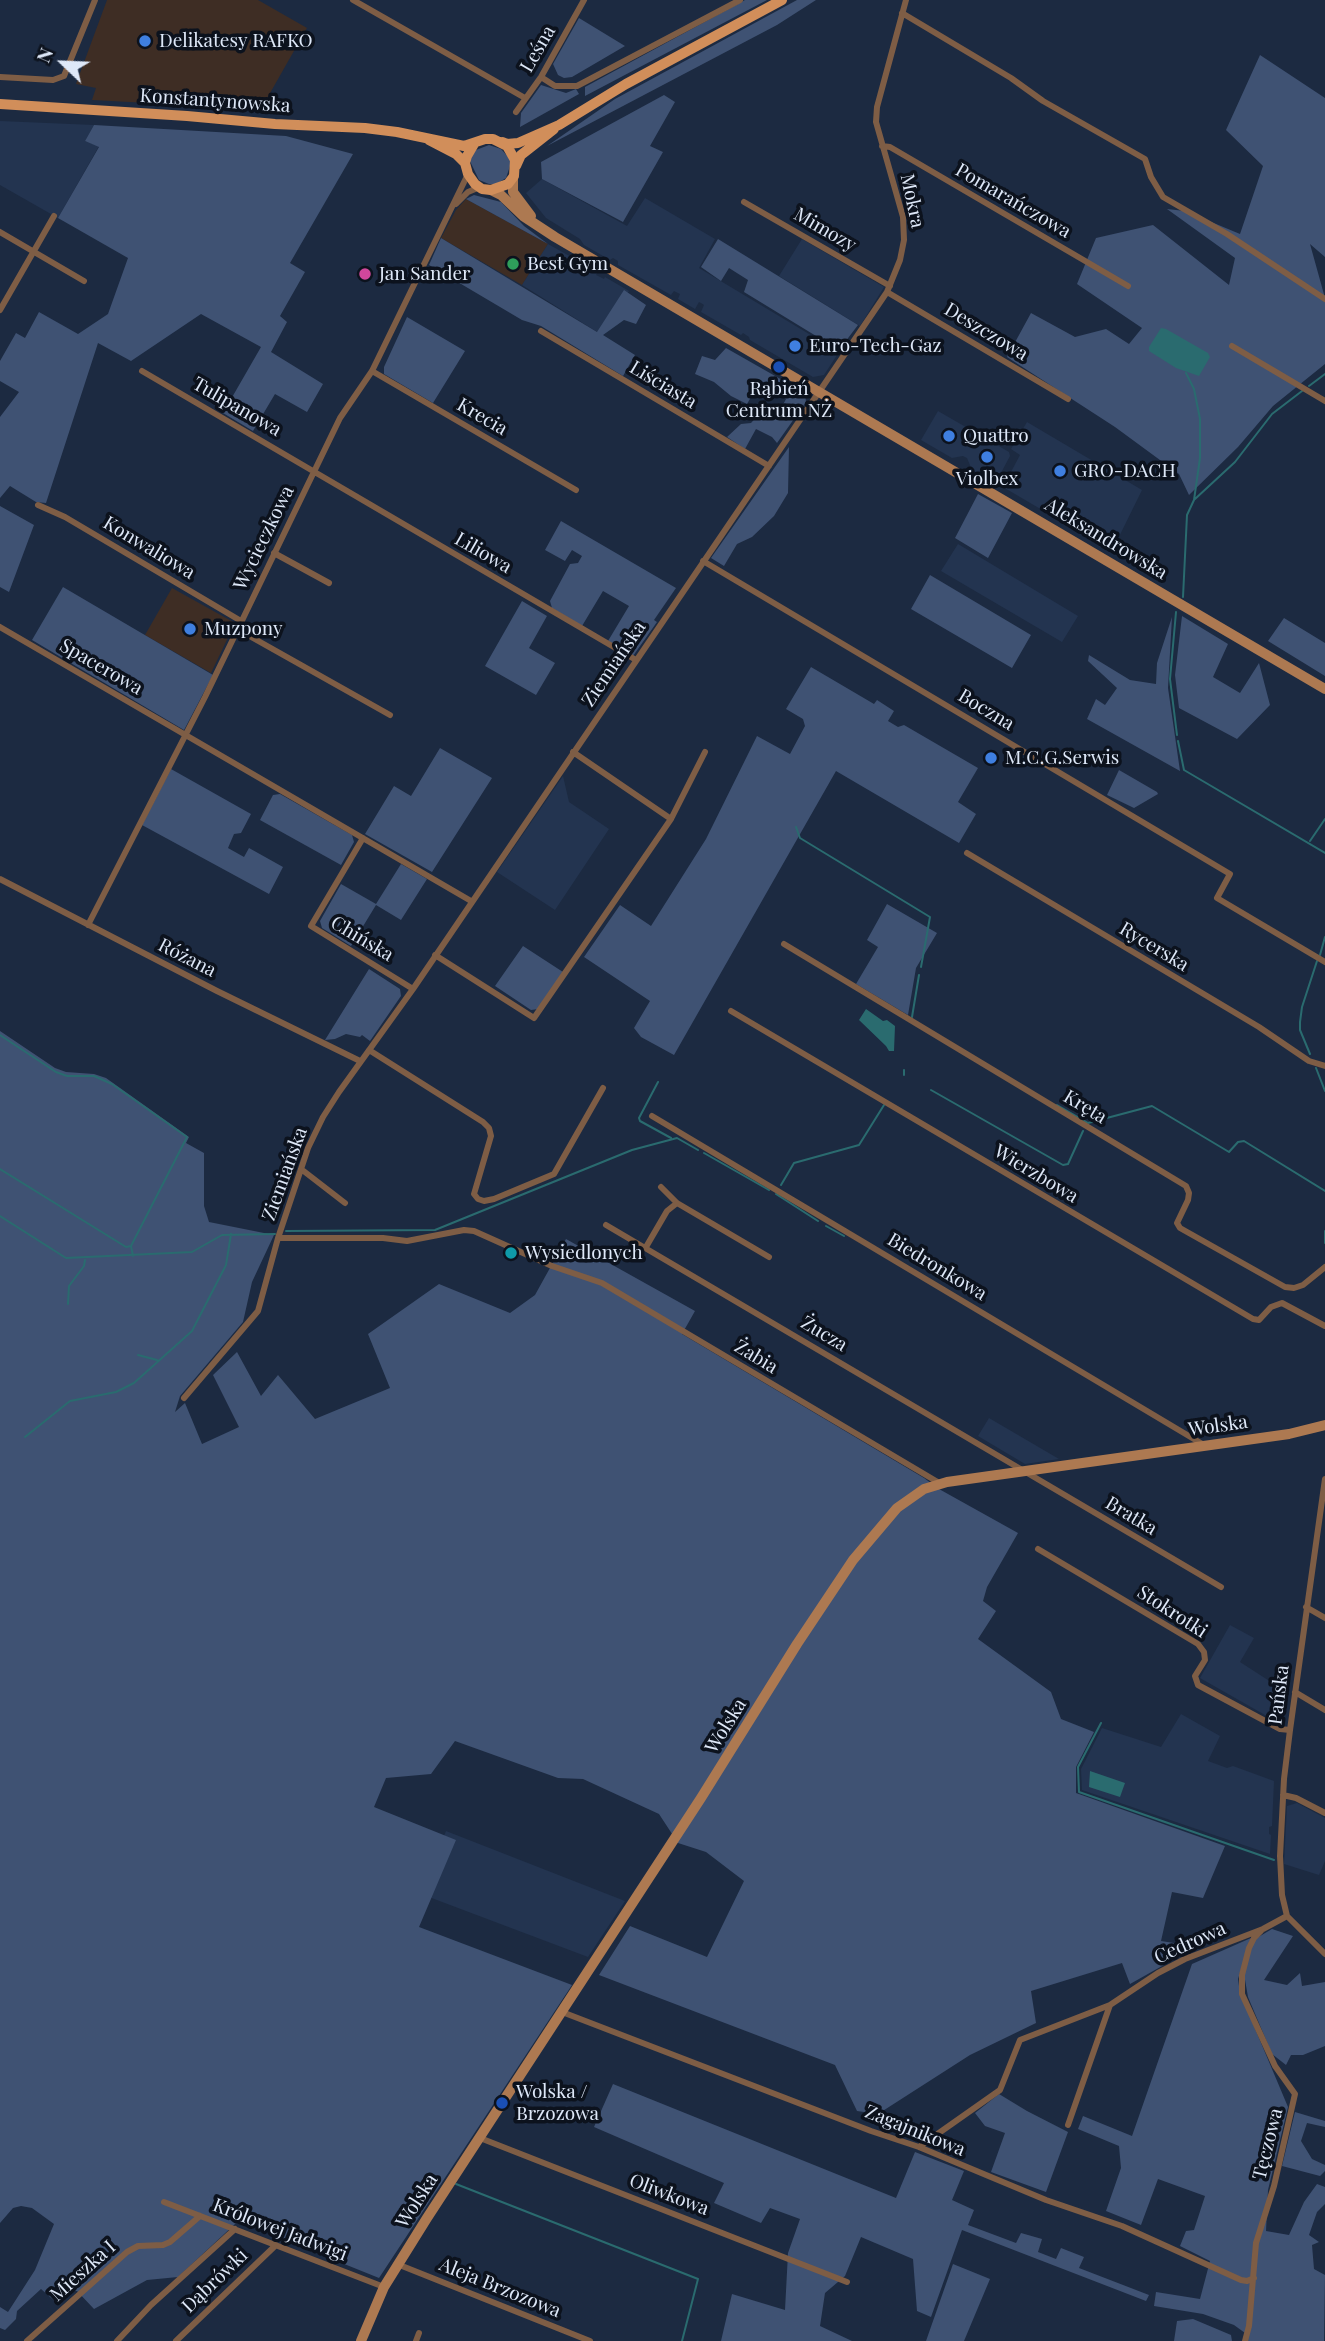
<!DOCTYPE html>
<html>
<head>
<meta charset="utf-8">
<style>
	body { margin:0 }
	#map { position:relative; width:1325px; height:2341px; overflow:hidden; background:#1c2a41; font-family:"Playfair Display",serif }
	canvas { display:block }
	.north { position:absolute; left:28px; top:28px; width:70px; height:70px; -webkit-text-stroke:5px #0c121d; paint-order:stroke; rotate:293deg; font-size:19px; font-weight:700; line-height:28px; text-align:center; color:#dee8f8 }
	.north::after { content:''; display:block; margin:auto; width:24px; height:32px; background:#dee8f8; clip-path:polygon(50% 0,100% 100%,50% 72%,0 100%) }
</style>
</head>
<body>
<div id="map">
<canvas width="1325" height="2341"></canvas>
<div class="north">N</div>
</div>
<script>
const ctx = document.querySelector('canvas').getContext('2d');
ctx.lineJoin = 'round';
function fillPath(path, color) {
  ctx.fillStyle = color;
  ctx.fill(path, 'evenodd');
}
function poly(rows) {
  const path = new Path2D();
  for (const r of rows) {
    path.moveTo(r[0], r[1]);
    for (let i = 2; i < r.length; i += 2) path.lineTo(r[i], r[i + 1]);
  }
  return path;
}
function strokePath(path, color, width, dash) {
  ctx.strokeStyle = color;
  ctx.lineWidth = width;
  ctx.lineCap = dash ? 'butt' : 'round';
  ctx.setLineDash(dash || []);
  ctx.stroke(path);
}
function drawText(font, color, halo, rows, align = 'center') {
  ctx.font = font + ' "Playfair Display",serif';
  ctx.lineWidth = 7;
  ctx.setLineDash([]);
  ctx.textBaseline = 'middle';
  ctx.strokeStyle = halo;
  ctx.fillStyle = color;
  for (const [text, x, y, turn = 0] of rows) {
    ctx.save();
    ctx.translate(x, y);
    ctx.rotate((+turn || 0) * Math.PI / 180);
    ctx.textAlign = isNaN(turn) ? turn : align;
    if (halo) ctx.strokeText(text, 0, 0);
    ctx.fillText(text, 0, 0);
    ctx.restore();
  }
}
const commercial = poly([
	[107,0,258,0,307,28,261,109,92,100,96,88,76,84],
	[466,199,548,244,522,285,441,238,456,210],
	[172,588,235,623,211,673,145,635]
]);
const built = poly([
	[0,121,94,125,85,141,99,146,58,218,0,185],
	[542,179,627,226,645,198,715,239,699,268,839,352,824,375,813,377,750,340,749,337,743,333,741,335,701,312,704,305,701,303,699,302,695,309,678,299,680,294,674,291,671,295,618,265,618,261,613,258,610,260,584,245,580,239,546,218,526,193],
	[802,239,884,287,860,326,779,276],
	[548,244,598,272,596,275,604,279,605,277,629,291,602,335,522,285],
	[938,411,1009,452,1010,456,995,484,972,470,967,458,963,456,952,458,921,440],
	[1027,422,1142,490,1112,551,1003,487,1020,455,1011,449],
	[958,544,1078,616,1062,642,941,571],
	[563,776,569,802,609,829,555,910,497,872],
	[989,1418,1059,1459,1025,1464,978,1436],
	[1230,1625,1254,1638,1240,1662,1288,1693,1287,1703,1280,1699,1270,1716,1265,1715,1200,1678],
	[1181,1714,1220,1736,1208,1761,1227,1768,1233,1766,1274,1781,1272,1826,1269,1827,1269,1834,1271,1835,1270,1854,1082,1790,1081,1769,1102,1728,1161,1747],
	[1297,1803,1325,1818,1325,1861,1319,1875,1284,1864,1287,1806],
	[446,1831,625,1901,588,1957,421,1894]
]);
const green = poly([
	[745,0,767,0,585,96,585,87],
	[797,0,816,0,777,25,547,146,615,99],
	[579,18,625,46,572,77,564,78,558,75,553,64],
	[1260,55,1325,98,1325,257,1310,244,1325,298,1325,364,1273,406,1238,447,1189,495,1179,474,1115,427,1007,357,1031,313,1075,337,1106,329,1129,344,1142,328,1077,284,1096,238,1153,225,1229,285,1235,258,1167,209,1185,211,1240,234,1263,166,1226,130],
	[541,85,566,93,576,89,579,94,520,127,521,113],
	[664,95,675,102,650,146,663,152,623,222,542,179,541,162],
	[94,125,286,136,353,154,290,263,305,272,280,316,287,322,271,352,323,384,307,412,275,394,253,431,223,413,261,347,201,314,131,361,98,343,46,503,36,502,10,486,0,498,0,417,19,392,0,381,0,361,16,333,25,338,39,312,78,334,108,314,128,258,58,218,99,147,85,141],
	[489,145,501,149,510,159,510,166,506,178,496,184,489,184,479,180,469,159,476,150],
	[474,195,501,202,524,226,548,244,466,199],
	[441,238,597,332,624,290,646,305,636,324,624,320,603,335,635,355,623,376,541,326,522,320,429,265],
	[718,239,858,325,839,350,744,292,748,280,729,268,721,281,701,267],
	[407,317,465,351,433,403,384,374,384,367],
	[726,348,805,393,806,402,777,443,772,437,756,429,745,449,727,437,741,424,751,423,761,412,776,418,786,399,764,387,754,392,747,404,731,396,714,382,695,374,702,356,715,360],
	[789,447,788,493,774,516,752,537,737,544,724,566,711,558],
	[978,494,1012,513,988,558,955,538],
	[0,506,34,525,9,592,0,587],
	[561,521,676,588,654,620,657,622,633,656,608,641,629,606,603,591,582,626,552,608,550,601,570,564,578,563,582,556,572,550,565,561,545,550],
	[930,575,1031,635,1012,668,911,609],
	[63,587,213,675,184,730,32,640],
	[522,601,547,616,529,648,555,663,536,695,485,666],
	[1182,616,1228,644,1213,677,1240,693,1259,663,1270,705,1237,739,1179,708,1175,675],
	[1172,617,1168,688,1180,771,1087,719,1096,699,1105,705,1117,688,1088,661,1089,655,1130,680,1156,684,1157,663],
	[1284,618,1325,643,1325,676,1268,641],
	[811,667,874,704,877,700,894,711,888,721,898,727,904,725,978,768,958,802,976,814,959,843,836,771,674,1055,641,1037,634,1028,650,1001,584,957,620,905,651,926,706,839,757,736,790,754,805,726,803,719,786,709],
	[440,748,492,778,432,872,365,834,394,786,411,796],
	[171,769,251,814,241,833,234,834,228,848,244,857,249,848,283,867,269,894,142,825],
	[1119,770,1157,792,1158,794,1134,808,1107,795],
	[280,794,352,835,354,842,341,865,260,820,273,795],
	[401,864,427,879,401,920,376,905,351,946,322,928,320,921,341,884,376,904],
	[887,904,937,933,916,968,908,1015,856,984,878,947,867,940],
	[523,946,563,972,538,1009,531,1010,495,986],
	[369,969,400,989,401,996,370,1041,362,1035,360,1037,346,1034,335,1039,325,1040],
	[0,1031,55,1068,66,1072,94,1074,106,1078,189,1137,186,1143,204,1153,204,1206,209,1222,274,1235,252,1282,243,1322,180,1396,175,1412,185,1403,202,1444,239,1427,213,1375,237,1352,261,1396,278,1375,315,1419,390,1388,368,1334,439,1284,510,1313,535,1295,566,1239,695,1311,682,1334,924,1478,939,1489,1018,1533,987,1587,983,1601,996,1611,978,1639,1051,1692,1061,1719,1094,1732,1076,1767,1076,1793,1225,1846,1203,1898,1172,1892,1161,1941,1174,1943,1171,1961,1130,1984,1122,1963,1031,1991,1036,2023,970,2055,878,2114,857,2111,835,2065,599,1975,630,1926,707,1957,744,1881,706,1852,678,1843,659,1814,583,1779,558,1778,455,1741,431,1774,386,1778,374,1807,456,1840,419,1927,572,1985,379,2278,240,2222,235,2224,178,2277,147,2280,94,2309,77,2291,71,2291,58,2304,41,2289,17,2311,16,2319,5,2330,0,2328,0,2307,8,2312,35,2270,54,2224,32,2208,21,2206,13,2208,0,2223],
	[1272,1929,1293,1936,1264,1980,1287,1985,1300,1973,1302,1986,1325,1982,1325,2046,1303,2055,1291,2055,1286,2065,1272,2054,1248,1997,1243,1968,1255,1939],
	[1251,1938,1238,1979,1240,1993,1288,2107,1268,2190,1266,2231,1289,2235,1304,2202,1317,2184,1325,2187,1325,2204,1317,2212,1309,2235,1319,2242,1312,2245,1314,2269,1325,2275,1324,2341,1244,2341,1245,2333,1234,2325,1203,2314,1154,2306,1156,2292,1200,2299,1210,2261,1180,2246,1186,2231,1194,2230,1205,2196,1158,2179,1141,2225,1106,2211,1121,2168,1119,2146,1078,2129,1083,2116,1132,2136,1192,1964],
	[613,2084,896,2198,915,2152,964,2171,952,2200,974,2210,968,2225,1016,2243,1021,2233,1042,2239,1038,2252,1056,2259,1061,2248,1084,2257,1079,2268,1149,2295,1146,2301,962,2230,931,2317,917,2311,913,2259,861,2237,845,2276,825,2293,820,2326,852,2341,721,2341,732,2294,785,2310,788,2253,800,2219,770,2208,761,2223,714,2203,724,2183,594,2127],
	[999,2094,1027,2111,1068,2132,1046,2192,991,2172,1005,2133,985,2126,975,2113],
	[1295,2112,1325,2121,1325,2127,1307,2123,1301,2141,1312,2159,1325,2165,1325,2171,1320,2176,1282,2166],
	[953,2264,990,2279,964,2341,926,2341],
	[1193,2319,1231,2335,1232,2341,1174,2341,1177,2321]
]);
const water = poly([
	[1161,328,1166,329,1208,353,1210,357,1199,376,1176,368,1149,351,1149,347],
	[866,1009,883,1021,887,1020,895,1026,894,1051,889,1051,886,1046,859,1020],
	[1090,1771,1125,1783,1120,1797,1089,1787]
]);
const stream = poly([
	[1309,386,1325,374],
	[1195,499,1235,462,1272,414,1302,391],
	[1183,597,1187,515,1194,500,1200,458,1200,419,1194,389,1186,373],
	[1176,612,1170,679,1177,735],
	[1178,741,1184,770,1325,853],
	[796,827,800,838,930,917,921,967],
	[1310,841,1325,819],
	[1320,955,1325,937],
	[912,1017,919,975],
	[0,1035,56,1072,67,1076,94,1076,112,1084,187,1137,131,1246,133,1256],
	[1310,1054,1300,1030,1300,1022,1302,1007,1317,961],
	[1316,1068,1325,1091],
	[904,1070,904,1075],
	[658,1082,639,1118,640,1121,671,1138],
	[931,1090,1063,1165,1068,1164,1083,1131],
	[1057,1105,1088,1123,1152,1106,1229,1152,1238,1142,1244,1141,1325,1191],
	[704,1153,769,1190],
	[0,1169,126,1247,131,1246],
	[781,1185,794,1163,859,1145,884,1105],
	[776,1194,818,1221],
	[0,1216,66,1258,192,1252,222,1235,275,1234],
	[826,1226,844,1236],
	[286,1231,435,1230,632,1150,677,1138,698,1150],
	[1325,1231,1325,1243],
	[68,1304,69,1286,84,1266,85,1260],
	[138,1355,157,1360],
	[25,1437,70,1401,116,1392,134,1383,192,1331,226,1265,231,1234],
	[1101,1723,1078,1767,1079,1792,1274,1860],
	[456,2184,698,2279,682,2341]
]);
const street = poly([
	[353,0,525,98],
	[902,13,1011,78,1043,101,1145,159,1151,177,1163,197,1227,234,1325,299],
	[0,77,53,80,64,76,95,0],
	[541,77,555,86,577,86,740,0],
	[516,112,541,77,584,0],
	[882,146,890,147,1128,286],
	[744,202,890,286],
	[456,204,468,192,480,187],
	[0,232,84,281],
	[887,292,1068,399],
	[0,310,54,216],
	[541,331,769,466],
	[1232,346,1325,401],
	[142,371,636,660],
	[372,371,576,490],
	[38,505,65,517,241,621],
	[274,553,329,583],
	[703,561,1230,874,1217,898,1325,962],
	[0,627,471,901],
	[237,629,390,715],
	[573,752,671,819],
	[363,838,311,926,413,989],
	[967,853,1259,1027,1309,1061,1325,1066],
	[0,879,217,991,360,1061],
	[88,925,205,697,340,418,372,371,468,174],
	[784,944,1186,1186,1189,1193,1188,1200,1177,1223,1180,1228,1285,1287,1294,1288,1303,1285,1325,1267],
	[435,955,534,1018,671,819,705,752],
	[731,1011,1253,1319,1259,1320,1271,1307,1282,1303,1325,1326],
	[369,1050,483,1122,489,1128,491,1136,474,1194,478,1199,484,1201,494,1199,554,1174,603,1088],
	[652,1116,1204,1445],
	[301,1169,345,1203],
	[661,1187,677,1203,769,1257],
	[606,1225,1221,1587],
	[278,1238,383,1238,407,1241,464,1230,474,1231,552,1266,602,1283,941,1484],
	[646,1247,667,1211,677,1203],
	[184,1398,258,1311,278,1238,308,1148,323,1117,339,1092,413,989,887,292,900,260,904,240,903,217,876,122,877,107,906,0],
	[1325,1479,1290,1730,1284,1779,1280,1856,1282,1895,1287,1916,1325,1954],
	[1038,1549,1198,1644,1204,1652,1205,1660,1195,1676,1198,1685,1280,1729,1290,1730],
	[1306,1607,1325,1618],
	[1295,1692,1325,1710],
	[1283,1795,1296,1798,1325,1813],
	[562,2012,871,2131,919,2147,1046,2200,1122,2226,1241,2280,1247,2281,1254,2278],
	[1068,2125,1110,2005],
	[480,2138,847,2282],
	[919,2147,1000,2090,1020,2040,1110,2005,1158,1973,1185,1959,1263,1929,1287,1916],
	[164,2202,384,2287],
	[397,2264,590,2341],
	[27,2341,127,2252,138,2246,163,2245,170,2242,200,2216],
	[117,2341,151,2305,235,2229],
	[176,2341,276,2245],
	[416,2341,419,2333],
	[1245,2341,1249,2326,1256,2243,1274,2186,1295,2094,1275,2066,1242,1994,1242,1975,1249,1948,1254,1938,1261,1931]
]);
const secondary = poly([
	[513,179,513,192,531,216],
	[491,190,501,195,523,216,555,237,1325,689],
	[361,2341,384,2287,427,2218,701,1798,797,1644,853,1560,897,1508,924,1489,947,1482,1289,1434,1325,1425]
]);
const primary = poly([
	[0,104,187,116,275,124,365,128,397,132,464,146,485,139,493,139,507,146,515,160,514,176,508,184,491,190,482,189,475,184,468,174,465,163,467,156,474,144],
	[429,140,456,154,465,163],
	[502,142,507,144,518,143,559,125,626,84,782,0],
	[516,166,521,155,554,129]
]);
const markers = [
	[145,41,7,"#3f7fe0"],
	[513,264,7,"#2e9e5b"],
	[365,274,7,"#d1479c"],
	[795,346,7,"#3f7fe0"],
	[779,367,7,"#1a4fb4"],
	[949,436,7,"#3f7fe0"],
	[987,457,7,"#3f7fe0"],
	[1060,471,7,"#3f7fe0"],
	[190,629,7,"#3f7fe0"],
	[991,758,7,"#3f7fe0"],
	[511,1253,7,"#0f9aa8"],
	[502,2103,7,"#1a4fb4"]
];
const poiNames = [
	["Delikatesy RAFKO",159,41],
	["Best Gym",527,264],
	["Jan Sander",379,274],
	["Euro-Tech-Gaz",809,346],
	["Rąbień",779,389,"center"],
	["Centrum NŻ",779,411,"center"],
	["Quattro",963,436],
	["GRO-DACH",1074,471],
	["Violbex",987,479,"center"],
	["Muzpony",204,629],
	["M.C.G.Serwis",1005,758],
	["Wysiedlonych",525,1253],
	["Wolska /",516,2092],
	["Brzozowa",516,2114]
];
const streetNames = [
	["Leśna",538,49,-60],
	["Konstantynowska",215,101,4],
	["Mokra",912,201,78],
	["Pomarańczowa",1013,201,30],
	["Mimozy",825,230,30],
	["Deszczowa",986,332,31],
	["Liściasta",663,385,31],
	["Tulipanowa",237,407,30],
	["Krecia",482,417,30],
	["Wycieczkowa",264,538,-64],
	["Aleksandrowska",1106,539,31],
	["Konwaliowa",149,548,31],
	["Liliowa",483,553,30],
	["Ziemiańska",614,664,-56],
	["Spacerowa",101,667,30],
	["Boczna",986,710,31],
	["Chińska",362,939,31],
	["Rycerska",1154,947,31],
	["Różana",187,958,27],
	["Kręta",1085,1107,31],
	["Ziemiańska",285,1174,-70],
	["Wierzbowa",1036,1174,31],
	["Biedronkowa",937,1267,31],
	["Żucza",824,1334,31],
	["Żabia",756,1357,31],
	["Wolska",1218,1426,-8],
	["Bratka",1131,1516,31],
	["Stokrotki",1172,1612,33],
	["Pańska",1279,1695,-83],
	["Wolska",726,1726,-58],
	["Cedrowa",1190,1943,-24],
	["Zagajnikowa",915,2131,22],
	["Tęczowa",1268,2144,-76],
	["Oliwkowa",669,2195,21],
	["Wolska",417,2201,-57],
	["Królowej Jadwigi",280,2230,21],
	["Mieszka I",83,2271,-42],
	["Dąbrówki",215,2281,-44],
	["Aleja Brzozowa",500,2288,22]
];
fillPath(commercial, '#3e2d24');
fillPath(built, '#233450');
fillPath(green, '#3f5273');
fillPath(water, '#2a6b6f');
strokePath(stream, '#2a6b6f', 2);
strokePath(street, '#7e5d45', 6);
strokePath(secondary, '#ad7951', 10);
strokePath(primary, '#d18e5a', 10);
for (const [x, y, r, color] of markers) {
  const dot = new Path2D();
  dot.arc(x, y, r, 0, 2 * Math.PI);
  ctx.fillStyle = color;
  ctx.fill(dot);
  strokePath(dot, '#0c121d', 2.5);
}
drawText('19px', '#dee8f8', '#0c121d', poiNames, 'left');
drawText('19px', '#dee8f8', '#0c121d', streetNames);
</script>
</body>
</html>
